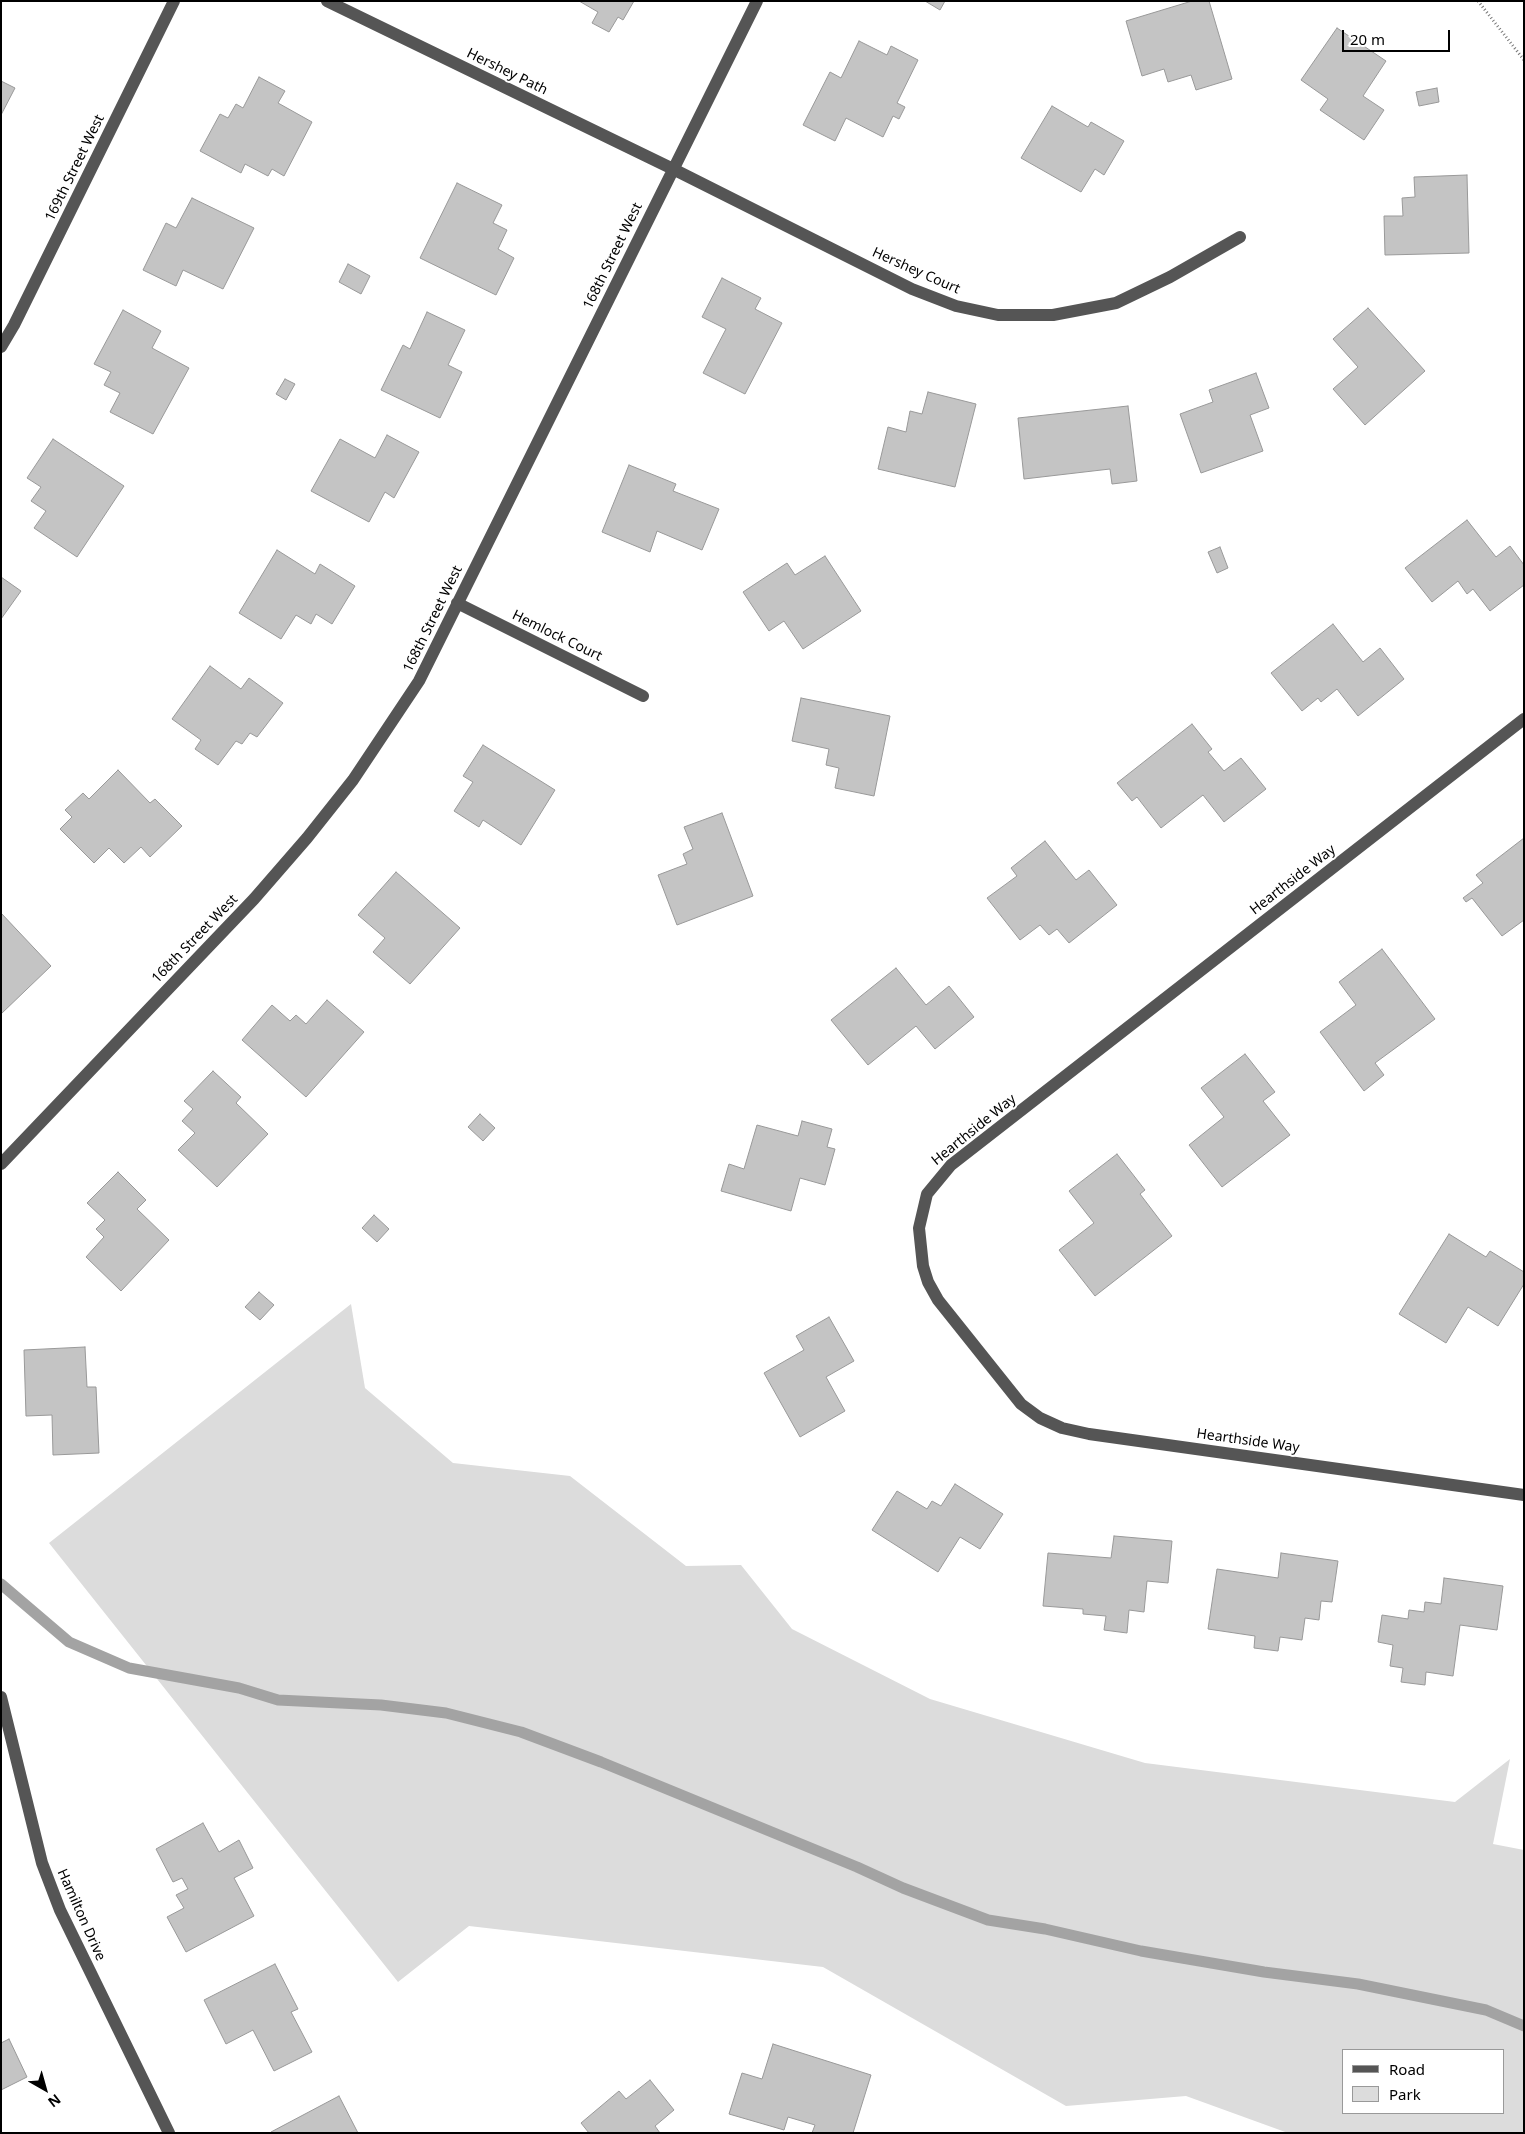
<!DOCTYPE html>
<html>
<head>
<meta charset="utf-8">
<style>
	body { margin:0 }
	#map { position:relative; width:1525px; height:2134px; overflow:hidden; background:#fff; font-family:"Noto Sans",sans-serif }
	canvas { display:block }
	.frame { position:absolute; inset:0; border:2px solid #000; pointer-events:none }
	.legend { position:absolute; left:1342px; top:2049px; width:162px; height:65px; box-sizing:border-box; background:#fff; border:1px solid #999; margin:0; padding:6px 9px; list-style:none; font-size:15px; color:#000 }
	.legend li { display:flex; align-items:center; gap:10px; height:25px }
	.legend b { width:25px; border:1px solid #999 }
	.north { position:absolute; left:20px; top:2064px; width:50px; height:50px; -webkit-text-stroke:4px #fff; paint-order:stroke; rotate:142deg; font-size:14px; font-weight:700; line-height:20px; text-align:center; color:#000 }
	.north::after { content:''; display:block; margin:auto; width:18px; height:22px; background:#000; clip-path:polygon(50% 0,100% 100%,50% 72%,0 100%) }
	.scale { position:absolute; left:1342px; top:30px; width:108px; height:22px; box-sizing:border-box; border:2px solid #000; border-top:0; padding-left:6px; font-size:15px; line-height:18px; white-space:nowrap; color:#000; -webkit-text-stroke:4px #fff; paint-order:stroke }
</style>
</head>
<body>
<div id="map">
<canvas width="1525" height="2134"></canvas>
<div class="frame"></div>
<ul class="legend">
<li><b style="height:6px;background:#555"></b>Road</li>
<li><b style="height:14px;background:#dcdcdc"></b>Park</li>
</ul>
<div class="north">N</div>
<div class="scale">20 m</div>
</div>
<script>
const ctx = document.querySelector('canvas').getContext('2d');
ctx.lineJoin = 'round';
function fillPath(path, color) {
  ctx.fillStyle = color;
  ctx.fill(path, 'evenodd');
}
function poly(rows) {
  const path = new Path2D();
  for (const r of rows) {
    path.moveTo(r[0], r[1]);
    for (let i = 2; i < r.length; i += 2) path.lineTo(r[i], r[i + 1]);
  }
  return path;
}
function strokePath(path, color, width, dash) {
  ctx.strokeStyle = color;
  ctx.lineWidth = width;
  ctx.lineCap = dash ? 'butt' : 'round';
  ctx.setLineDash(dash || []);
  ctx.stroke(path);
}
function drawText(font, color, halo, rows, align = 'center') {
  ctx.font = font + ' "Noto Sans",sans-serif';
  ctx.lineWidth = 4;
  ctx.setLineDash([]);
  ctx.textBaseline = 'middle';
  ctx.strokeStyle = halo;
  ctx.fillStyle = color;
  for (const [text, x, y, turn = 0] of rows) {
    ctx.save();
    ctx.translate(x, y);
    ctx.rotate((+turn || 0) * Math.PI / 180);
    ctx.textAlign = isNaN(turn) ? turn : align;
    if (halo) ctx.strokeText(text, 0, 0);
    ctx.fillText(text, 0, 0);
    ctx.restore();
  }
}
const green = poly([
	[351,1304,365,1388,453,1463,570,1476,686,1566,741,1565,792,1629,930,1699,1145,1763,1455,1802,1510,1759,1493,1844,1524,1850,1524,2133,1288,2133,1186,2096,1066,2106,823,1967,469,1926,398,1982,49,1543],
	[1344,2050,1504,2050,1504,2113,1344,2113]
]);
const stream = poly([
	[1,1584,69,1642,129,1668,239,1688,278,1700,381,1705,446,1713,521,1732,601,1762,857,1867,903,1888,988,1920,1045,1929,1141,1951,1264,1972,1358,1984,1486,2010,1524,2026]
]);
const building = poly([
	[579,1,634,1,623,20,618,17,609,32,592,23,598,12,579,1],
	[925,1,945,1,940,10,925,1],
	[1192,1,1209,1,1232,79,1196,90,1191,75,1168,82,1164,69,1142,76,1126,21,1192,1],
	[1337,28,1386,61,1363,96,1384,110,1364,140,1320,110,1328,99,1301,80,1337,28],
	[859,41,887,55,891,46,918,60,897,103,905,107,899,119,893,116,883,137,846,118,835,141,803,125,830,72,841,78,859,41],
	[259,77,285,91,278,103,312,122,284,176,272,169,268,176,245,164,241,173,200,151,220,114,228,118,236,104,243,108,259,77],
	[1,81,15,88,1,115,1,81],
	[1437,88,1439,102,1419,106,1416,92,1437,88],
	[1052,106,1088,127,1091,122,1124,141,1104,175,1095,169,1081,192,1021,158,1052,106],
	[1467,175,1469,253,1385,255,1384,216,1403,216,1402,198,1415,197,1414,177,1467,175],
	[457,183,502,205,493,223,507,230,498,249,514,258,496,295,420,258,457,183],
	[192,198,254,228,223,289,183,270,176,286,143,270,166,223,176,228,192,198],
	[348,264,370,276,361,294,339,282,348,264],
	[722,278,761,298,755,309,782,323,745,394,703,373,726,329,702,317,722,278],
	[1368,308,1425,371,1365,425,1333,389,1358,367,1333,339,1368,308],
	[123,310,161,331,152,348,189,368,153,434,110,412,120,393,104,385,111,372,94,364,123,310],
	[427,312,465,330,448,365,462,372,440,418,381,390,403,345,410,349,427,312],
	[1256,373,1269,408,1250,415,1263,451,1201,473,1180,414,1213,402,1209,390,1256,373],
	[285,379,295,384,286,400,276,394,285,379],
	[928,392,976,404,955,487,878,469,888,427,906,432,910,411,922,414,928,392],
	[1128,406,1137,481,1112,484,1110,469,1024,479,1018,418,1128,406],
	[387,435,419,452,394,498,385,492,369,522,311,491,340,439,375,458,387,435],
	[53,439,124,486,77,557,34,528,46,511,31,501,41,487,27,478,53,439],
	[629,465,676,484,673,491,719,509,702,550,657,531,650,552,602,532,629,465],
	[1467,520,1496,557,1510,546,1524,565,1524,585,1490,611,1473,589,1467,594,1458,581,1432,602,1405,568,1467,520],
	[1220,547,1228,568,1217,573,1208,552,1220,547],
	[277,550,315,574,320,564,355,586,332,624,316,614,311,624,296,615,281,639,239,613,277,550],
	[825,556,861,611,803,649,784,621,769,631,743,592,787,563,795,575,825,556],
	[1,577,21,591,1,619,1,577],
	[1333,624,1363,662,1380,648,1404,679,1358,716,1337,689,1321,702,1318,698,1302,711,1271,673,1333,624],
	[210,666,241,689,249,678,283,703,257,737,250,733,242,744,236,741,218,765,195,749,201,740,172,719,210,666],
	[801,698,890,716,874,796,835,788,839,768,826,765,829,749,792,741,801,698],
	[1192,724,1212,749,1208,752,1224,771,1241,758,1266,789,1224,822,1203,795,1161,828,1137,797,1132,801,1117,783,1192,724],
	[483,745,555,790,521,845,483,820,479,827,454,811,473,782,463,776,483,745],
	[118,770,150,803,155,799,182,826,150,857,141,847,124,863,109,848,94,863,60,829,72,817,65,810,83,793,89,799,118,770],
	[722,813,753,896,677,925,658,875,687,864,683,854,693,849,684,827,722,813],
	[1524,838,1524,920,1502,936,1472,898,1466,902,1463,898,1483,883,1476,875,1524,838],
	[1045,841,1076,880,1089,870,1117,905,1069,943,1057,929,1049,935,1040,925,1020,940,987,898,1017,876,1011,868,1045,841],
	[396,872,460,928,410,984,373,952,385,938,358,915,396,872],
	[1,913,51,966,1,1014,1,913],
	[1382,949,1435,1019,1375,1063,1384,1075,1364,1091,1320,1032,1356,1005,1339,982,1382,949],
	[896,968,926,1005,949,986,974,1017,935,1049,916,1026,868,1065,831,1020,896,968],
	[327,1000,364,1032,306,1097,242,1040,272,1005,290,1021,296,1015,306,1024,327,1000],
	[1245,1054,1275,1092,1263,1101,1290,1135,1222,1187,1189,1145,1224,1117,1201,1088,1245,1054],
	[213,1071,241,1097,236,1103,268,1134,217,1187,178,1150,195,1133,182,1121,193,1109,184,1101,213,1071],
	[480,1114,495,1128,483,1141,468,1127,480,1114],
	[802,1121,832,1129,827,1147,835,1149,825,1185,800,1178,791,1211,721,1191,729,1164,744,1169,757,1125,798,1136,802,1121],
	[1117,1154,1145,1190,1140,1194,1172,1236,1095,1296,1059,1250,1094,1223,1069,1191,1117,1154],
	[118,1172,146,1200,137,1209,169,1240,121,1291,86,1257,104,1237,96,1229,105,1220,87,1203,118,1172],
	[374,1215,389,1229,377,1242,362,1228,374,1215],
	[1449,1234,1486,1257,1490,1251,1524,1272,1524,1284,1498,1326,1468,1307,1446,1343,1399,1314,1449,1234],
	[259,1292,274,1305,260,1320,245,1307,259,1292],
	[829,1317,854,1361,826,1377,845,1411,800,1437,764,1373,804,1350,796,1336,829,1317],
	[85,1347,87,1387,96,1387,99,1453,53,1455,52,1415,26,1416,24,1350,85,1347],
	[955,1484,1003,1514,980,1549,960,1537,938,1572,872,1530,897,1491,927,1509,932,1501,941,1506,955,1484],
	[1114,1536,1172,1541,1168,1583,1147,1581,1144,1612,1129,1610,1127,1633,1104,1630,1106,1616,1083,1614,1083,1609,1043,1606,1048,1553,1111,1558,1114,1536],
	[1281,1553,1338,1561,1332,1602,1321,1601,1319,1620,1305,1618,1302,1640,1280,1637,1278,1651,1254,1648,1255,1636,1208,1629,1217,1569,1278,1578,1281,1553],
	[1444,1578,1503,1586,1497,1630,1460,1625,1453,1676,1426,1672,1425,1685,1401,1682,1403,1668,1390,1666,1393,1645,1378,1642,1382,1615,1408,1619,1409,1610,1424,1612,1425,1602,1441,1604,1444,1578],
	[203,1823,219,1852,239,1840,253,1868,234,1878,254,1916,186,1952,167,1917,184,1908,176,1895,188,1889,182,1878,173,1882,156,1849,203,1823],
	[275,1964,298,2009,291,2012,312,2052,274,2071,253,2030,226,2044,204,2000,275,1964],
	[9,2039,27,2077,1,2090,1,2043,9,2039],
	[773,2044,871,2075,853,2133,812,2133,815,2125,788,2117,784,2130,729,2114,742,2073,762,2079,773,2044],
	[650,2080,674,2110,655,2126,660,2133,589,2133,581,2123,619,2091,626,2099,650,2080],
	[339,2096,358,2133,271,2133,271,2132,339,2096]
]);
const path = poly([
	[1478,1,1524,60]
]);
const minor = poly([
	[327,1,673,169,912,289,956,306,998,315,1053,315,1116,303,1170,277,1240,237],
	[1,347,14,325,174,1],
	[457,603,643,696],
	[1524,719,951,1165,927,1194,919,1228,923,1266,928,1282,938,1300,1021,1404,1040,1418,1062,1428,1089,1434,1524,1495],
	[1,1164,254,899,307,838,353,780,419,681,757,1],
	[1,1697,42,1863,60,1910,169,2133]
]);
const streetNames = [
	["Hershey Path",507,72,26],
	["169th Street West",75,168,-64],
	["168th Street West",613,256,-64],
	["Hershey Court",916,271,24],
	["168th Street West",433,619,-64],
	["Hemlock Court",557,636,26],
	["Hearthside Way",1293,880,-38],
	["168th Street West",195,939,-46],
	["Hearthside Way",974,1130,-39],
	["Hearthside Way",1248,1441,8],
	["Hamilton Drive",81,1915,66]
];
fillPath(green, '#dcdcdc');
strokePath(stream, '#a3a3a3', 11);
fillPath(building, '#c4c4c4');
strokePath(building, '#999', 1);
strokePath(path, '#777', 3, [1, 2.5]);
strokePath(minor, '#555', 12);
drawText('14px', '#000', '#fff', streetNames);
</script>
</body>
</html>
